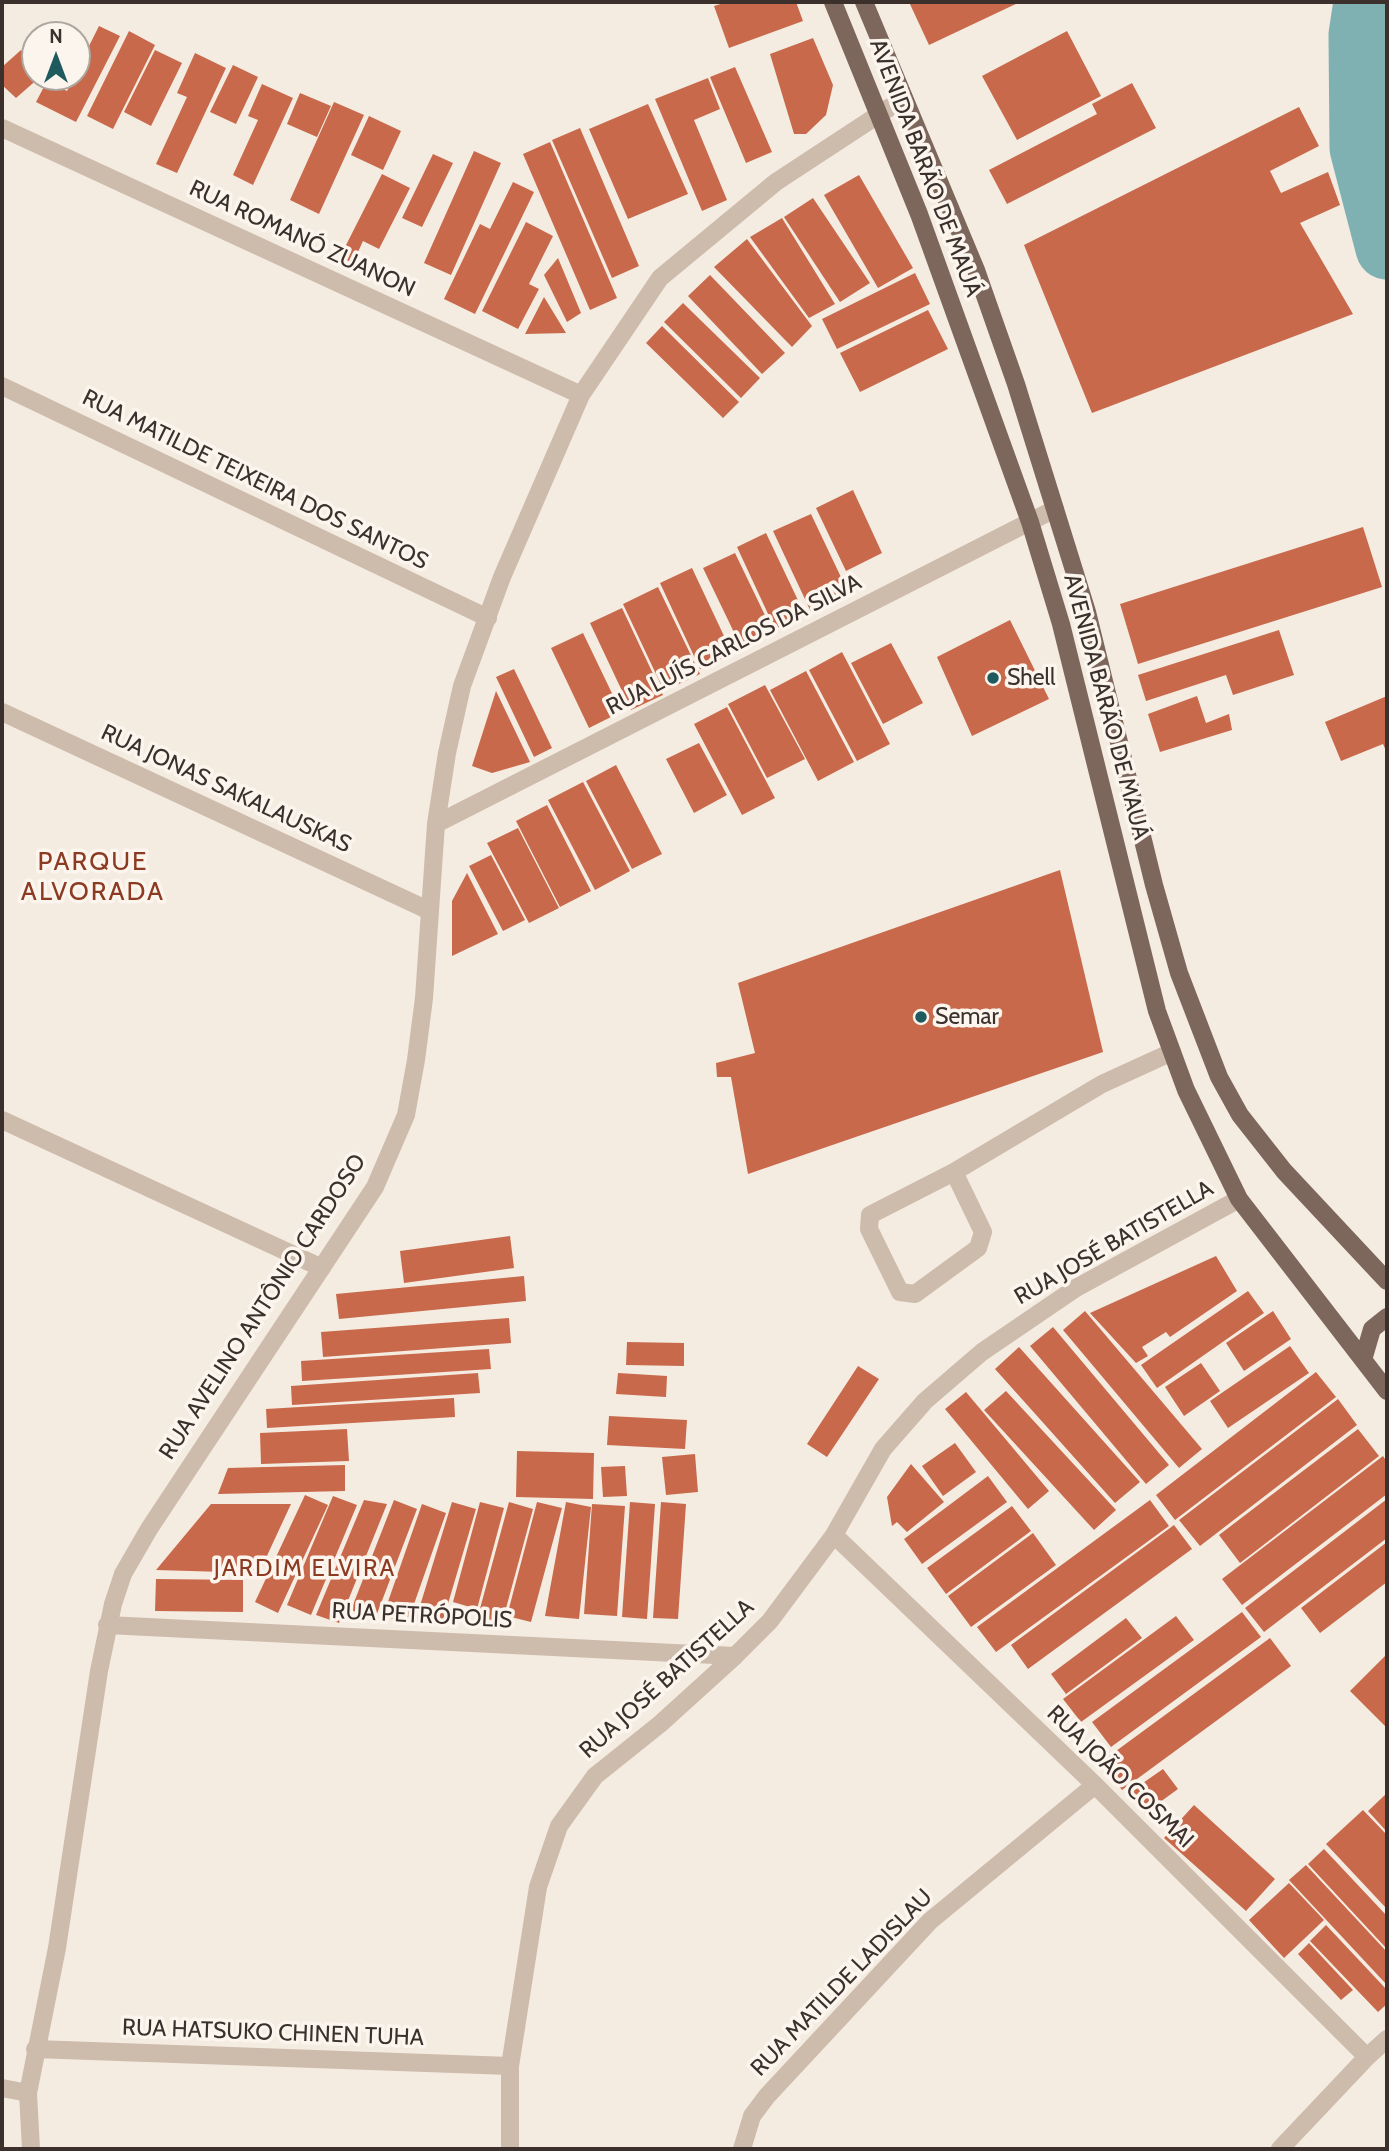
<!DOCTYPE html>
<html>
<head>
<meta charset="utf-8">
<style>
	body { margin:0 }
	#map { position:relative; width:1389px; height:2151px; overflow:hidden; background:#f4ebe1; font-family:Cabin,sans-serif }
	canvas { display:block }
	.frame { position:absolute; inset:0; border:4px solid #3b302b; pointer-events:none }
	.north { position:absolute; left:21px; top:21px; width:70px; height:70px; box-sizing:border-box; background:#fbf5ee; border:2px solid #aea6a0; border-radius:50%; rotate:0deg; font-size:19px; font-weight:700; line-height:28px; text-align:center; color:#3b302b }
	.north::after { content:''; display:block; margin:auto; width:24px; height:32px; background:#1f5a5e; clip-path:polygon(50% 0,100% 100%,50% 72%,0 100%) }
</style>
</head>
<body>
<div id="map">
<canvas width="1389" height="2151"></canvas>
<div class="frame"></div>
<div class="north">N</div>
</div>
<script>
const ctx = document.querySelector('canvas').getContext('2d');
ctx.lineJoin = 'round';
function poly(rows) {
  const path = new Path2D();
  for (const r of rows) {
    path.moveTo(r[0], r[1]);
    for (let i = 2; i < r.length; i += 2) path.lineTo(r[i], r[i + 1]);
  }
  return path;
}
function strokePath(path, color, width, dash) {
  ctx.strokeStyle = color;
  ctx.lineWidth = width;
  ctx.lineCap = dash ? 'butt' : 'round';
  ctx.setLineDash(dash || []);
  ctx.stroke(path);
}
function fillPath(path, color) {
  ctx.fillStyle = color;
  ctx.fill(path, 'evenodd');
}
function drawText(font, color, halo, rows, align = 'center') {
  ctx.font = font + ' Cabin,sans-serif';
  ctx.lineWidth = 7;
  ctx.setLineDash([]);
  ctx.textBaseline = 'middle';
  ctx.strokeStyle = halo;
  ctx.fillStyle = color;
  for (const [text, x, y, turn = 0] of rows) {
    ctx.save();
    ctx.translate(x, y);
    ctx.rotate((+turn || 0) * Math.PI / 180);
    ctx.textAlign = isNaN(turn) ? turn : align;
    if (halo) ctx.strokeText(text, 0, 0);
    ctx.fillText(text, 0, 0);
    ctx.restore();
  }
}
const river = poly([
	[1365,2,1360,35,1361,148,1387,248]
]);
const building = poly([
	[727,2,796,2,803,21,729,48,714,6],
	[909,2,1020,2,929,45],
	[99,26,120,36,76,122,36,102,47,81,67,91,74,77,77,77,77,70],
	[129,31,155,45,113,129,87,116],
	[1067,31,1101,96,1017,140,982,76],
	[813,38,833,85,826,115,806,134,794,134,770,54],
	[21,50,32,61,35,57,35,77,40,77,16,98,2,85,2,67],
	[155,50,182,63,151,126,124,112],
	[195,53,226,68,177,173,156,164,187,97,177,93],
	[233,65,258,77,236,124,210,112],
	[735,67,772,152,746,163,710,77],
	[708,78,720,109,694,120,727,200,702,211,655,99],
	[1132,83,1156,128,1007,204,989,170,1097,114,1092,104],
	[262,84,293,98,253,185,233,175,258,120,248,116],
	[300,93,331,106,317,137,287,124],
	[334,102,364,115,319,214,290,200],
	[648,104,688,194,628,219,589,129],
	[1299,107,1319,146,1270,171,1281,193,1328,172,1340,205,1300,223,1353,314,1092,413,1024,245],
	[369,116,401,131,383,170,351,155],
	[580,128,639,266,612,278,552,140],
	[550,142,617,298,590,310,523,154],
	[474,151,501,163,451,275,424,263],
	[433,154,453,163,422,227,402,218],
	[382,174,410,188,379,249,363,241,353,263,340,257],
	[859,175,913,268,878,288,824,195],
	[513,182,534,192,475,314,444,299,480,224,490,229],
	[813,198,870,283,840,302,784,217],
	[782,218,835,304,809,318,750,237],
	[526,222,553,236,529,284,539,289,518,329,482,311],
	[747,239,812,326,792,347,714,267],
	[558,258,581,313,567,322,544,275],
	[915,273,930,304,837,349,822,319],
	[710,275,785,353,762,374,688,296],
	[544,297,566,333,525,334],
	[683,303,760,378,741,398,664,322],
	[928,310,948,349,860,392,840,353],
	[662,326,739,402,723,418,646,343],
	[853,490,882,553,846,571,816,508],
	[811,514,849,594,811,612,773,531],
	[1363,527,1382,587,1138,664,1120,604],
	[766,533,805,615,775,629,737,547],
	[735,553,774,634,742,649,703,568],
	[692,568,732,653,700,669,660,583],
	[658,587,700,674,664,691,623,604],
	[622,608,663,695,631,710,590,623],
	[1010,620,1049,699,972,736,937,657],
	[1279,630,1294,675,1233,695,1226,675,1146,701,1138,675],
	[583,633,621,712,589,728,551,648],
	[891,643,923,703,883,724,851,663],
	[842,652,890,744,857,761,809,670],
	[514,669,552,748,534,757,496,677],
	[806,671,854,762,818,781,770,690],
	[765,685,805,759,767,778,728,704],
	[496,691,530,762,492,773,472,766],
	[1197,696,1206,723,1229,714,1232,730,1160,752,1148,714],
	[1387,696,1387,753,1383,744,1341,761,1325,722],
	[727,707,775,798,742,815,694,724],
	[699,743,727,795,694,813,666,759],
	[616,765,662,854,632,869,586,781],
	[583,782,630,871,595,890,548,800],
	[547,805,591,891,560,907,516,821],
	[518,828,559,908,529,923,487,843],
	[491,855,525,920,503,931,469,866],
	[1060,870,1103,1052,748,1174,731,1077,717,1077,716,1063,755,1053,738,983],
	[467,873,498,934,452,956,452,901],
	[510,1236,514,1268,404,1283,400,1251],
	[1216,1256,1237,1291,1170,1337,1166,1332,1142,1347,1148,1356,1136,1363,1090,1313],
	[524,1276,526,1301,339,1319,336,1294],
	[1248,1291,1264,1313,1157,1388,1141,1365],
	[1085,1311,1202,1449,1179,1468,1063,1330],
	[1273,1311,1291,1339,1244,1371,1226,1343],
	[509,1318,511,1343,323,1357,321,1332],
	[1053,1327,1169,1465,1146,1484,1030,1346],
	[627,1342,684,1343,684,1366,626,1365],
	[1290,1346,1309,1373,1228,1428,1210,1401],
	[1019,1347,1140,1482,1115,1503,995,1369],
	[489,1349,491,1369,302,1381,301,1361],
	[1201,1363,1220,1391,1184,1416,1165,1387],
	[858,1366,879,1379,827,1457,807,1444],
	[1316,1372,1336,1397,1175,1520,1156,1495],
	[478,1373,480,1393,292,1405,291,1386],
	[618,1373,667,1376,666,1397,616,1394],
	[1006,1391,1116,1510,1094,1530,984,1410],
	[966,1392,1049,1491,1028,1509,945,1409],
	[454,1398,455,1417,267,1428,266,1409],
	[1338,1399,1357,1425,1200,1546,1179,1520],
	[609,1416,687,1420,685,1449,607,1445],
	[347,1429,349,1461,261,1464,260,1433],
	[1358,1429,1379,1456,1240,1563,1219,1535],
	[955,1443,976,1472,943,1496,922,1466],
	[517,1451,594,1453,593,1499,516,1497],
	[695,1454,698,1492,666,1495,662,1457],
	[1383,1456,1387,1462,1387,1494,1242,1605,1222,1579],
	[911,1464,944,1502,907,1532,897,1522,892,1526,887,1497],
	[345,1465,345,1491,218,1494,228,1468],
	[625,1466,627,1496,603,1497,601,1467],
	[988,1476,1007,1502,922,1564,904,1539],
	[305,1495,328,1505,278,1613,255,1602],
	[333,1496,357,1505,311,1615,287,1605],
	[1387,1499,1387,1538,1264,1632,1245,1608],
	[364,1500,387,1504,339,1623,316,1615],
	[394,1500,417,1509,375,1619,351,1610],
	[1150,1500,1169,1526,996,1652,977,1627],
	[452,1502,476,1509,442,1624,415,1622],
	[480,1502,504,1508,477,1609,453,1602],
	[509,1502,533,1509,502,1623,478,1616],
	[537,1502,562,1508,531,1622,507,1616],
	[566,1502,591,1507,579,1619,545,1616],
	[630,1502,655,1504,647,1619,622,1617],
	[661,1502,686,1504,678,1619,653,1618],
	[211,1504,291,1504,259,1573,156,1570],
	[422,1504,446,1513,407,1624,383,1616],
	[592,1504,625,1506,617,1616,584,1614],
	[1012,1506,1031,1531,946,1594,927,1568],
	[1174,1525,1192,1549,1028,1669,1011,1645],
	[1033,1533,1056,1565,971,1627,948,1596],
	[1387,1542,1387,1582,1320,1633,1301,1608],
	[156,1579,243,1580,243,1612,155,1611],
	[1242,1612,1261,1637,1111,1747,1092,1722],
	[1176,1616,1194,1640,1081,1722,1063,1699],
	[1126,1618,1142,1638,1066,1694,1051,1674],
	[1270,1638,1291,1666,1122,1790,1101,1762],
	[1387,1654,1387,1725,1386,1727,1350,1691],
	[1163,1769,1178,1789,1145,1813,1130,1792],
	[1387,1793,1387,1832,1368,1811],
	[1194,1805,1275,1879,1246,1911,1164,1838],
	[1363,1810,1387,1835,1387,1909,1326,1844],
	[1324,1849,1387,1916,1387,1949,1308,1864],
	[1306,1865,1387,1952,1387,1985,1289,1880],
	[1289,1883,1324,1920,1284,1958,1249,1920],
	[1326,1925,1387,1990,1387,2004,1378,2012,1310,1941],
	[1309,1943,1353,1990,1341,2000,1298,1954]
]);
const minor = poly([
	[2,128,581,395],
	[2,386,488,618],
	[2,712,430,911],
	[436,824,1055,509],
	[2,1120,322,1268],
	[954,1172,983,1232,978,1248,915,1294,900,1292,869,1229,870,1215,954,1172,1102,1084,1172,1052],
	[834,1535,1095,1785,1367,2057],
	[107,1625,735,1656],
	[35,2049,510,2066],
	[2,2088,28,2093],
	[31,2149,28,2093,57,1948,99,1671,113,1604,123,1574,149,1529,375,1187,406,1115,416,1060,424,998,436,824,447,753,462,686,502,577,581,395,660,278,776,182,904,98],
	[510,2149,510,2066,538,1887,559,1826,595,1776,660,1724,735,1656,770,1621,834,1535,883,1449,925,1401,982,1352,1076,1288,1239,1199],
	[742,2149,752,2116,767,2096,930,1921,1095,1785],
	[1280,2149,1367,2057,1387,2039]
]);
const major = poly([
	[833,2,919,214,1030,522,1061,624,1157,1011,1186,1090,1239,1199,1387,1391],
	[864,2,976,270,1016,384,1087,612,1154,885,1179,973,1219,1077,1240,1115,1284,1171,1387,1281],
	[1363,1360,1372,1329,1387,1317]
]);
const markers = [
	[993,678,7,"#1f5a5e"],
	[921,1017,7,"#1f5a5e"]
];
const streetNames = [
	["AVENIDA BARÃO DE MAUÁ",925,168,69],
	["RUA ROMANÓ ZUANON",302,239,25],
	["RUA MATILDE TEIXEIRA DOS SANTOS",255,480,26],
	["RUA LUÍS CARLOS DA SILVA",734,645,-27],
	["AVENIDA BARÃO DE MAUÁ",1106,707,75],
	["RUA JONAS SAKALAUSKAS",226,789,25],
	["RUA JOSÉ BATISTELLA",1114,1243,-30],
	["RUA AVELINO ANTÔNIO CARDOSO",263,1307,-57],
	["RUA PETRÓPOLIS",422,1616,3],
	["RUA JOSÉ BATISTELLA",667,1679,-42],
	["RUA JOÃO COSMAI",1120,1777,44],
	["RUA MATILDE LADISLAU",842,1983,-46],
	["RUA HATSUKO CHINEN TUHA",273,2033,2]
];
const poiNames = [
	["Shell",1007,678],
	["Semar",935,1017]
];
const neighbourhoodNames = [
	["JARDIM ELVIRA",305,1569]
];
const quarterNames = [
	["PARQUE",93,862],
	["ALVORADA",93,892]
];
strokePath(river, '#7fb0b2', 63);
fillPath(building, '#c8694b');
strokePath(minor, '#cdbbac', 18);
strokePath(major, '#7d675c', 18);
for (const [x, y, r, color] of markers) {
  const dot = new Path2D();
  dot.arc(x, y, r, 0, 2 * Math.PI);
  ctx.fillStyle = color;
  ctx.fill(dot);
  strokePath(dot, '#fbf5ee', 2.5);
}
drawText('23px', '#3b302b', '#fbf5ee', streetNames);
drawText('23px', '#3b302b', '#fbf5ee', poiNames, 'left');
ctx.letterSpacing = '2px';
drawText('24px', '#8c3b22', '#fbf5ee', neighbourhoodNames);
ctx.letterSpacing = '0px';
ctx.letterSpacing = '2px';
drawText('26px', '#8c3b22', '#fbf5ee', quarterNames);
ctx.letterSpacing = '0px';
</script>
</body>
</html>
